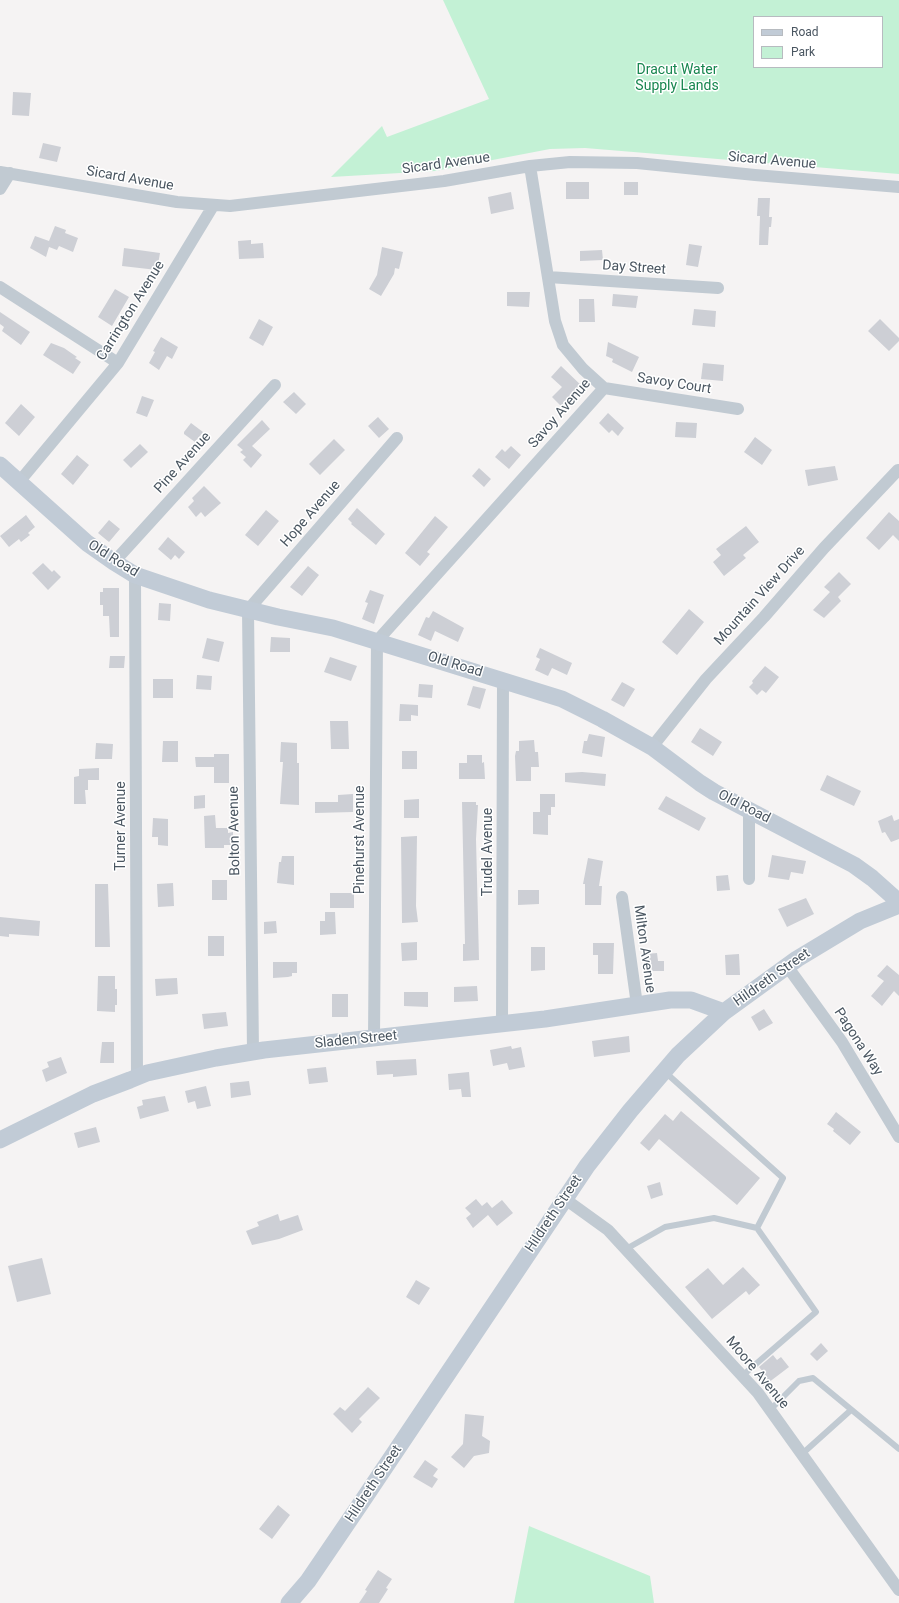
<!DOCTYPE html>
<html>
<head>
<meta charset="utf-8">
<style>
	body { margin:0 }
	#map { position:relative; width:899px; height:1603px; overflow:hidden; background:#f5f3f3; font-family:Roboto,sans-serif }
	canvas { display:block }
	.legend { position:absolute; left:753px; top:16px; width:130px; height:52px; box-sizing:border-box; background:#fff; border:1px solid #b7bbc0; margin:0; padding:5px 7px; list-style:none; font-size:12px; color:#4a5661 }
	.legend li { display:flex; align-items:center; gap:8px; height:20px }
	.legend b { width:20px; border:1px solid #b7bbc0 }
</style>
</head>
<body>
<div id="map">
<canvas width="899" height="1603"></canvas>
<ul class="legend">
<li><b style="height:5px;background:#c1cbd6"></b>Road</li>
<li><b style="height:11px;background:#c3f1d5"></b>Park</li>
</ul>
</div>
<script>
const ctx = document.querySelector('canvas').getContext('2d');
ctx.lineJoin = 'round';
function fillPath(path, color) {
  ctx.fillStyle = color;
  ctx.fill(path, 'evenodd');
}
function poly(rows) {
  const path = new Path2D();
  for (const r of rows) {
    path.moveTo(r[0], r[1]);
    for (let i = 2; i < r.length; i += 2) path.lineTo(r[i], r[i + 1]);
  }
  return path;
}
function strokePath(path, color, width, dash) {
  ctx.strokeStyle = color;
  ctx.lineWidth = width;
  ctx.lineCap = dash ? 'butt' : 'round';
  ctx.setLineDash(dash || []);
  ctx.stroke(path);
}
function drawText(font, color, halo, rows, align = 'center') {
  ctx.font = font + ' Roboto,sans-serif';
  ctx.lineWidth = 3;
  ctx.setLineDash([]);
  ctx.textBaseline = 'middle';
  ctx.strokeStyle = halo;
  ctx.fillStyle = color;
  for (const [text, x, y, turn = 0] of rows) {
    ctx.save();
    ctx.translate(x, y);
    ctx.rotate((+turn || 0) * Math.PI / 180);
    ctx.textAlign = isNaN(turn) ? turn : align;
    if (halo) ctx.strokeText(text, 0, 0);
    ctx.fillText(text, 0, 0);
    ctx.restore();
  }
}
const green = poly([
	[443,0,899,0,899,174,585,148,550,149,435,171,331,177,382,126,387,137,489,99],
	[754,17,882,17,882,67,754,67],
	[529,1526,650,1576,654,1603,514,1603]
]);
const building = poly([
	[13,92,31,93,29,116,12,115],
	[43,143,61,147,57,162,39,158],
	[566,182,589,182,589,199,566,199],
	[624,182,638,182,638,195,624,195],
	[511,192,514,209,491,214,488,197],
	[758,198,770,198,769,217,772,217,771,227,769,227,768,245,759,245,760,216,757,216],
	[55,226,66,230,65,233,78,238,73,252,59,246,57,250,49,247,46,257,30,248,35,236,49,241],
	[251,240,251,244,263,243,264,258,239,259,238,241],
	[689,244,702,246,698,267,686,265],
	[382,247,403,252,399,269,395,268,394,274,381,296,369,289,377,275],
	[124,248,160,253,157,270,122,266],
	[602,250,603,260,580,261,580,251],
	[115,289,129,297,112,326,98,317],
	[507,292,530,292,529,307,507,306],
	[613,294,638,296,636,308,612,306],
	[579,299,594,299,595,322,579,322],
	[694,309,716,311,715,327,692,325],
	[0,312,30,332,21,345,2,331,4,327,0,324],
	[259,319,273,327,263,346,249,338],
	[880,319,899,338,899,341,889,351,868,331],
	[161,337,178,347,172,359,167,356,159,370,149,363,155,352,153,351],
	[608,342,639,357,632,372,612,362,613,359,606,356],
	[51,343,64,348,77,357,75,358,81,362,73,374,43,355],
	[703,363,724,365,723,381,701,379],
	[561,366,584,388,569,404,565,401,561,406,552,397,562,387,551,377],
	[294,392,306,404,296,414,283,402],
	[142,396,154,400,147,417,136,413],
	[21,404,35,417,19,436,5,423],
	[608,413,624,428,618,436,612,430,609,433,599,423],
	[378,417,389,429,379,438,368,426],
	[262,420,270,429,252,446,262,455,251,468,243,460,246,457,240,452,243,450,237,445],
	[676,422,697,423,696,438,675,437],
	[191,423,203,432,195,442,184,434,184,432],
	[755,437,772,450,762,465,744,452],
	[334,439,345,450,320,475,309,464],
	[140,444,148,452,131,468,123,460],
	[511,446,521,455,509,469,495,457,502,449,505,452],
	[77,455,89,465,73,485,61,474],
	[835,466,838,480,808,486,805,470],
	[479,468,491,479,484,487,472,476],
	[204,486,221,503,205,517,201,512,196,517,188,507,194,501,192,498],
	[357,508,385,534,376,545,351,524,352,523,348,519],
	[266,510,279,521,258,546,245,535],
	[889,512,899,521,899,541,893,535,879,550,866,538],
	[26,515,35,527,28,533,30,535,21,542,19,539,9,547,0,536],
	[435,516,448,527,427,552,430,554,420,566,405,553],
	[109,520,120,529,109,542,98,533],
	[746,526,759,542,743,555,746,558,724,576,713,562,721,555,716,549],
	[168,537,185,552,179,559,175,555,171,560,158,549],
	[43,563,52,572,54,570,61,577,48,590,32,573],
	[308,566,319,575,302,596,290,587],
	[839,572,851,584,838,597,841,601,824,618,813,610,830,592,824,587],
	[103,588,119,588,119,637,110,637,109,616,103,616,103,605,100,605,100,592,103,592],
	[370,590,384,595,374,624,362,619,368,603,365,602],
	[159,603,171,604,170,621,158,620],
	[689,609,704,622,677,655,662,642],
	[433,611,464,628,458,642,435,631,431,641,418,635,426,617,429,618],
	[271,637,290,638,290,652,270,652],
	[207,638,224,642,219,662,202,658],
	[540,648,572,663,567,675,552,668,548,676,535,670,540,659,536,657],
	[110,656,125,656,124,668,109,668],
	[330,657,357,666,351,681,324,672],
	[765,666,779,677,766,693,762,690,757,695,749,687,753,683,752,681],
	[197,675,212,676,211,690,196,689],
	[153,679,173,679,173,698,153,698],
	[622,682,635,689,624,707,611,700],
	[419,684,433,685,432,698,418,697],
	[473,686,486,689,480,709,467,705],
	[400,704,418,705,418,716,411,715,411,721,399,721],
	[330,721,348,721,349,749,331,749],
	[700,728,722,742,713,756,691,742],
	[589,734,605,737,602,757,582,753,584,741,587,741],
	[534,740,535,752,538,752,539,767,531,767,531,781,516,781,515,756,516,751,519,751,519,741],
	[163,741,178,741,178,762,162,762],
	[281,742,297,743,297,763,299,763,299,805,280,804,283,762,280,762],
	[96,743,113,744,112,759,95,759],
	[402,751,417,751,417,769,402,769],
	[214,754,229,754,229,783,214,783,214,767,196,767,195,757,214,757],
	[467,755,482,755,482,763,484,762,485,779,459,779,459,763,467,763],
	[99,768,99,780,88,780,88,790,85,790,86,804,74,804,74,777,79,776,79,769],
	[582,772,606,774,605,786,565,782,565,773],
	[827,775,861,791,854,806,820,790],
	[353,794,353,812,315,813,315,802,338,802,338,795],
	[540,794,555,794,555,807,551,807,551,815,548,815,548,835,533,834,533,812,540,812],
	[205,795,205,808,194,809,194,796],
	[666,796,706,818,699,831,658,809],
	[419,799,419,818,404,818,404,800],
	[462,802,476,802,476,805,478,805,476,839,479,960,463,961,463,944,465,944],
	[215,815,216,828,228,828,228,833,233,832,233,845,224,845,224,848,205,848,204,816],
	[892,815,894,821,899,819,899,839,891,842,885,832,882,833,878,821],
	[153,818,168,819,168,846,158,845,158,837,152,837],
	[417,836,416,906,418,922,402,923,401,837],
	[772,855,806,861,803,874,791,872,789,880,768,877],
	[282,856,294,856,294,885,277,883,279,862,281,862],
	[588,858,603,861,599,886,602,886,601,905,585,905,585,884,583,884],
	[728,875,730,890,717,891,716,876],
	[212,880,227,880,227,900,212,900],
	[173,883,174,906,158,907,157,884],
	[95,884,108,884,110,947,95,947],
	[518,890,539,890,539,904,518,905],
	[330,893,354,893,354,908,330,908],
	[806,898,814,914,787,927,778,909],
	[325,912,335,912,336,934,320,935,320,921,325,921],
	[0,917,40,921,39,936,9,934,9,937,0,936],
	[276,921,277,933,264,934,264,922],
	[208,936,224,936,224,956,208,956],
	[417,942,417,960,402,961,401,943],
	[593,943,614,943,613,974,598,974,598,955,593,955],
	[531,947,545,947,545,970,531,971],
	[657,953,658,961,664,961,664,971,647,971,646,954],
	[739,954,740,975,726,975,725,955],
	[273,962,297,962,297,973,292,973,292,976,288,977,273,978],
	[887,965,899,975,899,996,894,991,882,1006,871,996,884,981,877,976],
	[98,976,115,976,115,989,117,989,117,1005,115,1005,115,1012,97,1011],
	[177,978,178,994,156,996,155,979],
	[477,986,478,1001,454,1002,454,987],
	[404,992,428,992,428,1007,404,1006],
	[332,994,348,994,348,1017,332,1017],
	[764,1009,773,1023,759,1031,751,1017],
	[226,1012,228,1026,204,1029,202,1014],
	[629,1036,630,1052,594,1057,592,1041],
	[102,1042,114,1042,114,1063,100,1063],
	[511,1046,512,1049,521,1047,525,1067,509,1070,507,1063,493,1066,490,1050],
	[61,1057,67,1073,46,1082,42,1070,49,1067,47,1062],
	[416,1059,417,1075,393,1077,393,1074,377,1075,376,1061],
	[326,1067,328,1082,309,1084,307,1069],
	[469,1072,471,1097,462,1097,461,1089,449,1090,448,1074],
	[249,1081,251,1095,231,1098,230,1083],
	[206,1086,211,1106,197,1109,195,1101,188,1103,185,1091],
	[165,1096,169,1111,140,1119,137,1107,143,1105,142,1100],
	[681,1111,760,1178,737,1205,659,1139,649,1151,640,1143,665,1114,673,1121],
	[836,1112,861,1132,850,1145,833,1131,834,1129,827,1124],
	[96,1127,100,1142,78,1148,74,1133],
	[660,1182,663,1195,651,1199,647,1186],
	[476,1199,482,1206,487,1202,492,1208,502,1200,513,1213,497,1226,488,1215,473,1228,466,1218,471,1214,465,1208],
	[278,1214,280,1221,298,1215,303,1230,279,1239,252,1245,246,1231,259,1226,257,1222],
	[42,1258,51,1294,17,1302,8,1266],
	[743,1267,760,1285,749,1295,746,1291,712,1319,685,1287,708,1268,723,1285],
	[416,1280,430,1288,419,1305,406,1297],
	[821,1343,828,1351,817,1361,810,1354],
	[773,1355,777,1360,781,1357,789,1367,764,1386,757,1377,763,1372,759,1367],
	[368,1387,380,1398,359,1419,362,1422,352,1433,333,1414,340,1407,345,1411],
	[465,1414,484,1416,482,1436,490,1441,489,1453,474,1456,464,1468,451,1457,463,1444],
	[425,1460,438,1469,433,1476,438,1479,432,1488,413,1477],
	[278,1505,290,1515,272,1539,259,1529],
	[378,1570,392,1579,386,1588,388,1589,379,1603,359,1603,367,1591,365,1590]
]);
const lane = poly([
	[665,1072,783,1178,757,1228],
	[626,1249,665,1227,714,1218,757,1228,816,1312,742,1376],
	[770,1410,799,1381,813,1378,899,1449],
	[802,1454,851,1410]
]);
const street = poly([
	[0,172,177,202,230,206,444,181,530,166,570,162,637,163,755,175,899,187],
	[0,189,10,173],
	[548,277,718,288],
	[0,287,118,363],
	[604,388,738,409],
	[19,482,118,363,213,206],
	[114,562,275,385],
	[135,575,137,1077],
	[652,747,706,679,764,617,824,548,898,470],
	[749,810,749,879],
	[622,897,637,1005],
	[787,966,842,1042,899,1137],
	[502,1024,503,680],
	[374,1038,377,641,604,388,583,369,563,345,555,321,530,166],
	[253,1052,248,610,397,438],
	[565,1199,608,1230,758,1393,899,1590]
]);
const secondary = poly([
	[0,465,87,543,114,562,135,575,209,600,278,617,333,628,562,699,602,719,652,747,700,783,714,792,854,865,872,878,899,902],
	[0,1140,93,1094,130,1080,147,1073,216,1058,264,1050,545,1019,670,1000,691,1000,724,1012],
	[289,1603,308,1581,359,1506,587,1166,630,1111,678,1055,724,1012,797,959,860,921,899,905]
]);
const parkNames = [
	["Dracut Water",677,70],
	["Supply Lands",677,86]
];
const streetNames = [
	["Sicard Avenue",772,161,5],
	["Sicard Avenue",446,164,-8],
	["Sicard Avenue",130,179,10],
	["Day Street",634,268,4],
	["Carrington Avenue",131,311,-58],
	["Savoy Court",674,384,9],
	["Savoy Avenue",560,414,-49],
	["Pine Avenue",183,463,-48],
	["Hope Avenue",311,514,-49],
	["Old Road",113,559,32],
	["Mountain View Drive",760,596,-48],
	["Old Road",455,665,17],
	["Old Road",744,807,27],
	["Turner Avenue",121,826,-90],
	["Bolton Avenue",235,831,-91],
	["Pinehurst Avenue",360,840,-90],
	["Trudel Avenue",488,852,-90],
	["Milton Avenue",644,949,82],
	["Hildreth Street",772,978,-35],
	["Sladen Street",356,1040,-6],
	["Pagona Way",858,1042,57],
	["Hildreth Street",554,1214,-56],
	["Moore Avenue",757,1373,50],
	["Hildreth Street",374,1484,-56]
];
fillPath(green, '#c3f1d5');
fillPath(building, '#cdcfd5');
strokePath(lane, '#c1cad2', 6);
strokePath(street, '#c1cad2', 12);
strokePath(secondary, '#c1cbd6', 17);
drawText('14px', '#17864f', '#fff', parkNames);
drawText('14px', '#4a5661', '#fff', streetNames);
</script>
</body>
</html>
